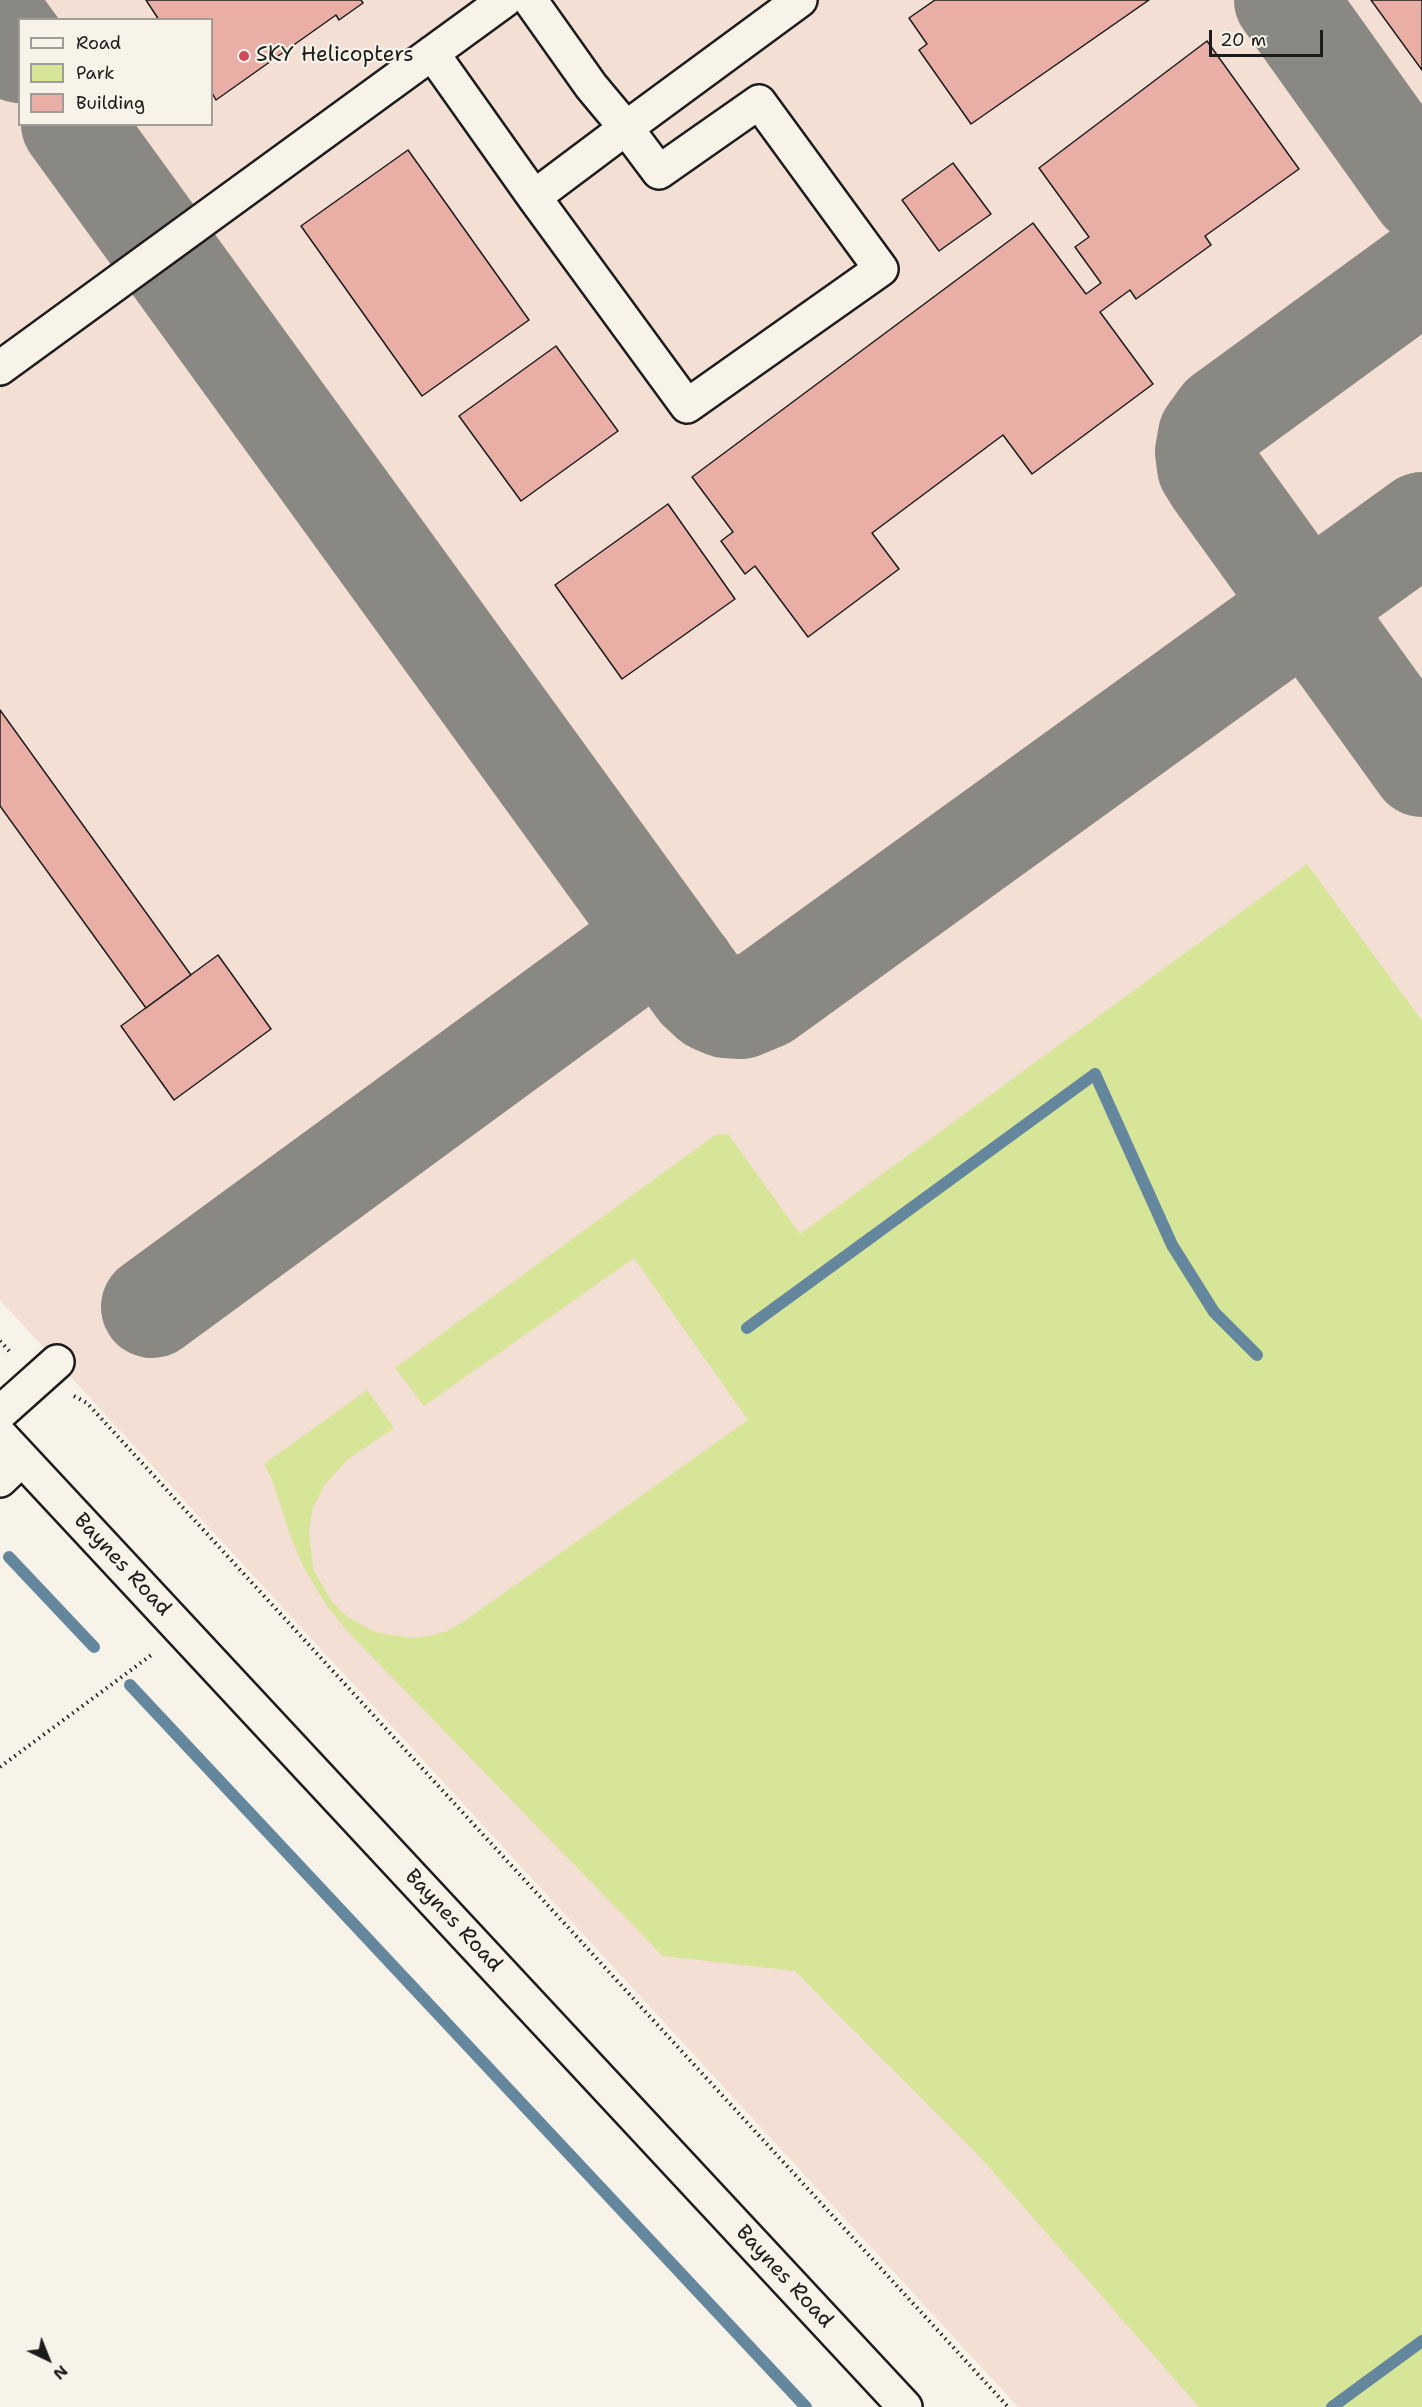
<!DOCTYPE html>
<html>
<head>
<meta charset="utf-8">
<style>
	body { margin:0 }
	#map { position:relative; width:1422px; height:2407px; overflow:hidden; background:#f7f3e8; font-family:"Shantell Sans",sans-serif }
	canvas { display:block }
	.legend { position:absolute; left:18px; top:18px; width:195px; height:108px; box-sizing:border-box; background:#f7f3e8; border:2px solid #9f9d96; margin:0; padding:8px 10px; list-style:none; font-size:18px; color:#1c1c1c }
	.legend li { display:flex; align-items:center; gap:12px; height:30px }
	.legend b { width:30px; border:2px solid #9f9d96 }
	.north { position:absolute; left:18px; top:2329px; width:60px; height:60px; -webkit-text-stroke:4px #f7f3e8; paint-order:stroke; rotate:137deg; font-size:16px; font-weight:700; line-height:24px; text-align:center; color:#1c1c1c }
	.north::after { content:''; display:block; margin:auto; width:21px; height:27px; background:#1c1c1c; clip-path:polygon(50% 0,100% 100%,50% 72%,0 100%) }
	.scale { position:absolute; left:1209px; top:30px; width:114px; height:27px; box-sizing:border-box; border:3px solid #1c1c1c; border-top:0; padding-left:8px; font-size:18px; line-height:21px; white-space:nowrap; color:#1c1c1c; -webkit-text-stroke:4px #f7f3e8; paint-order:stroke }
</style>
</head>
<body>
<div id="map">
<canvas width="1422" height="2407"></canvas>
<ul class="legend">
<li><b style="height:8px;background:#f7f3e8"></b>Road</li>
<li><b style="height:16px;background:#d6e598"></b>Park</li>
<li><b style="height:16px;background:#e9afa7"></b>Building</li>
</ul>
<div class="north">N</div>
<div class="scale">20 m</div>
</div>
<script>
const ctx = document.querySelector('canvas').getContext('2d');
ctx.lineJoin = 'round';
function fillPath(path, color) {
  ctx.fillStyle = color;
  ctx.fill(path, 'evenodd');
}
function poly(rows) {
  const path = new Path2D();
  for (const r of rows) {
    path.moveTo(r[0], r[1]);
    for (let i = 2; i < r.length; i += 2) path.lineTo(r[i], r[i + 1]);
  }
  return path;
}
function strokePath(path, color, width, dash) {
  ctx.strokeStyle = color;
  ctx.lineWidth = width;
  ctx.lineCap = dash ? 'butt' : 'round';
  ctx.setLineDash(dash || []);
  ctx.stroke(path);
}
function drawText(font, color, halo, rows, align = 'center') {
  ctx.font = font + ' "Shantell Sans",sans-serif';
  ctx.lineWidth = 4.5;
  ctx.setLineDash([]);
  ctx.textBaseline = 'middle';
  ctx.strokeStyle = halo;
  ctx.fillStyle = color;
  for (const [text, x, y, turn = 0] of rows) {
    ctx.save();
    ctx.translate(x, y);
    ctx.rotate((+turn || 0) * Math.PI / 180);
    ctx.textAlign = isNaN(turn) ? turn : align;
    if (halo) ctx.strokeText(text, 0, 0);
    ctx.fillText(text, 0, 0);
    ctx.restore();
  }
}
const built = poly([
	[0,0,1422,0,1422,2407,1018,2407,0,1300],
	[20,20,212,20,212,124,20,124]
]);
const green = poly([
	[1307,864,1422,1021,1422,2407,1199,2407,979,2156,795,1971,663,1956,348,1632,327,1606,304,1568,291,1538,271,1477,264,1464,367,1390,394,1428,347,1460,324,1486,313,1507,309,1532,313,1569,332,1602,346,1616,375,1632,411,1638,429,1636,447,1631,463,1622,748,1420,634,1258,424,1406,395,1368,715,1135,728,1134,800,1234]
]);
const stream = poly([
	[747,1328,1095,1074,1172,1245,1214,1312,1257,1355],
	[9,1557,94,1647],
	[130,1685,806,2407],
	[1332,2407,1422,2341]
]);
const taxiway = poly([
	[1285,0,1422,192],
	[0,25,20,52],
	[72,124,699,989,712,1001,726,1007,741,1008,765,998,1422,523],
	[1422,271,1222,417,1209,435,1206,452,1208,467,1216,480,1422,766],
	[152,1307,626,960,642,955,659,954,673,960,685,969]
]);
const building = poly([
	[146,0,361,0,363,3,339,20,336,15,216,100,212,93,212,20,159,20,146,0],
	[935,0,1149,0,971,124,919,50,927,44,909,18,935,0],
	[1371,0,1422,0,1422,70,1371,0],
	[1207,41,1299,169,1205,236,1211,245,1136,299,1130,290,1100,312,1153,384,1032,474,1003,435,872,533,899,569,808,637,755,566,745,574,721,541,733,532,692,477,1033,223,1086,294,1101,283,1075,247,1089,237,1039,168,1207,41],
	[408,150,529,320,422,396,301,226,408,150],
	[953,163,991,214,939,251,902,200,953,163],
	[556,346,618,431,521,501,459,416,556,346],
	[668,504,735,599,622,679,555,585,668,504],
	[0,710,191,975,146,1008,0,806,0,710],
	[218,955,271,1029,174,1100,121,1026,218,955]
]);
const path = poly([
	[0,1341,12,1354],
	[74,1396,87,1403,1008,2407],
	[0,1767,154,1653]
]);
const minor = poly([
	[530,0,591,86,626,128,800,0],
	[432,53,534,197],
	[759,102,881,269,687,406,534,197,626,128,659,172,759,102],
	[0,368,505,0],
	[0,1413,57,1362],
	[0,1435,905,2407],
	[0,1480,22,1459]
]);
const markers = [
	[244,56,6,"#d1495b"]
];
const poiNames = [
	["SKY Helicopters",256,56]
];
const streetNames = [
	["Baynes Road",122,1565,47],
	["Baynes Road",453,1921,47],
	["Baynes Road",784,2277,47]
];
fillPath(built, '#f3dfd4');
fillPath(green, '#d6e598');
strokePath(stream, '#65879e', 12);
strokePath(taxiway, '#8a8882', 102);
fillPath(building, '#e9afa7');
strokePath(building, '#1c1c1c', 1.5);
strokePath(minor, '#1c1c1c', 38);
strokePath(path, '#1c1c1c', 4, [1.5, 4.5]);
strokePath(minor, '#f7f3e8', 33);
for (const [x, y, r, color] of markers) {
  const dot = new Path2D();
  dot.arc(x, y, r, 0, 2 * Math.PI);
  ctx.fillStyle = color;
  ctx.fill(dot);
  strokePath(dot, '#f7f3e8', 2);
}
drawText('21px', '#1c1c1c', '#f7f3e8', poiNames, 'left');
drawText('21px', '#1c1c1c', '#f7f3e8', streetNames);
</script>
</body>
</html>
